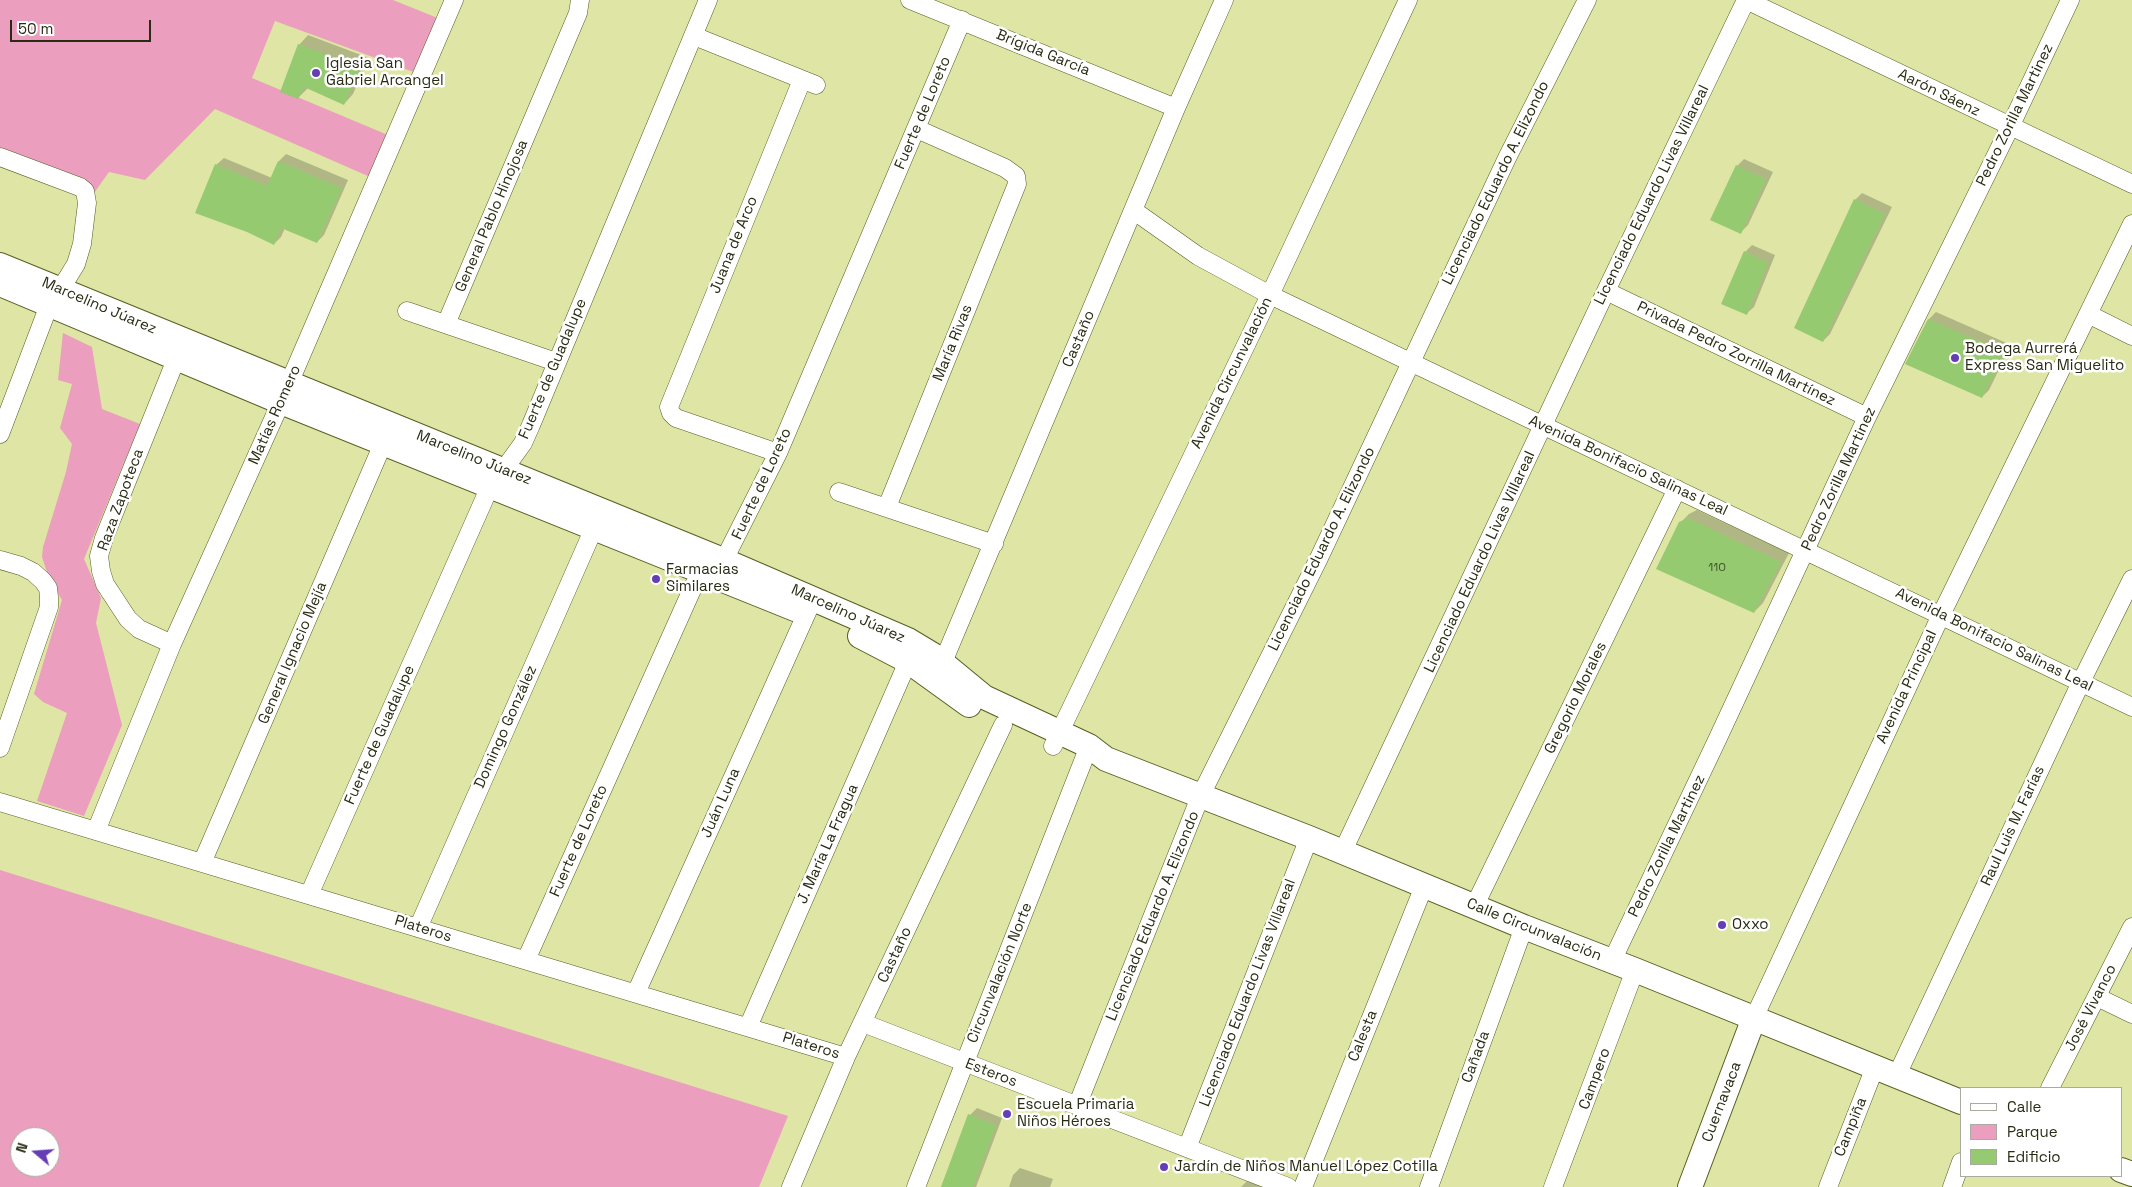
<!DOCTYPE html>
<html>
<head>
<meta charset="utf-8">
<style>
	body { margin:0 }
	#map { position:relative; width:2132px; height:1187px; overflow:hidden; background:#dee5a5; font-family:"Space Grotesk",sans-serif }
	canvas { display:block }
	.legend { position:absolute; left:1960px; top:1087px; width:162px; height:90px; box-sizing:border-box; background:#fff; border:1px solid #a9aba1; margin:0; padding:6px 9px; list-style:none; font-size:15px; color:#292c13 }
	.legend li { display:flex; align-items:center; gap:10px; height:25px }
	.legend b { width:25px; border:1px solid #a9aba1 }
	.north { position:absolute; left:10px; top:1127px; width:50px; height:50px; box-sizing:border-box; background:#fff; border:1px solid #a9aba1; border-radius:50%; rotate:288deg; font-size:14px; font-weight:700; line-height:20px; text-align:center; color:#292c13 }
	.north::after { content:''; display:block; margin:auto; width:18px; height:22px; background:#653db5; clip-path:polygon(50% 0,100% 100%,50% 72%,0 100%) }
	.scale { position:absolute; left:10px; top:20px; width:141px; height:22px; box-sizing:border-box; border:2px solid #292c13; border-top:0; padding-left:6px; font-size:15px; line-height:18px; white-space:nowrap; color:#292c13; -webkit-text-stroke:4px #fff; paint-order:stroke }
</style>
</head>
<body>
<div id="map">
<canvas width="2132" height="1187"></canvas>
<ul class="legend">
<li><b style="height:6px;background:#fff"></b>Calle</li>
<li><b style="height:14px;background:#eb9ebd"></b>Parque</li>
<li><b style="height:14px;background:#96ca71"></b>Edificio</li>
</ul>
<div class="north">N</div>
<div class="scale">50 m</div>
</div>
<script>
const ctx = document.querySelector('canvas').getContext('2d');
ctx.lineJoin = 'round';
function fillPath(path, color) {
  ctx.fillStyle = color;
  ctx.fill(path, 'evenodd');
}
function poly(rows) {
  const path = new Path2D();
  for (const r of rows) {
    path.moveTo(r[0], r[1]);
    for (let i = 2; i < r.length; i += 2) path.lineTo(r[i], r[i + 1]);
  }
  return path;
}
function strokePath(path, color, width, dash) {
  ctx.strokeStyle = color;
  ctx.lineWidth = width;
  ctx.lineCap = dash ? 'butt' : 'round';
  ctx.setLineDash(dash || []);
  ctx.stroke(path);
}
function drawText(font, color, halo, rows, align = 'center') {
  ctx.font = font + ' "Space Grotesk",sans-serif';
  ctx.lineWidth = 5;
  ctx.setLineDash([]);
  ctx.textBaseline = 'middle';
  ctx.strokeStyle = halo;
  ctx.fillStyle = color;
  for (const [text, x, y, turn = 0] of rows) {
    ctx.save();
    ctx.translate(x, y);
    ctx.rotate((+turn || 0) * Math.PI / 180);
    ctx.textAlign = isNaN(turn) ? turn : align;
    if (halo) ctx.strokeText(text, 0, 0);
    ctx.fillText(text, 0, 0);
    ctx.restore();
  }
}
const green = poly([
	[0,0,393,0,445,21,422,75,275,21,252,78,395,138,377,180,215,109,145,180,109,172,87,203,87,197,0,157],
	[63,333,92,347,102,409,140,424,84,559,101,598,96,623,122,725,84,816,37,801,67,713,43,702,34,694,62,600,49,578,42,557,43,547,66,472,72,444,60,428,72,384,58,380],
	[0,870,788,1116,759,1187,0,1187],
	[20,1137,50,1137,50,1167,20,1167]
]);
const shadow = poly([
	[308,35,369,58,353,94,344,104,308,88,298,98,299,45],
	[286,154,348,180,324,235,317,242,285,228,281,237,274,244,216,165,224,158,272,178,279,161],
	[1744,159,1773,172,1748,225,1741,232,1737,166],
	[1862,193,1892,207,1830,334,1823,341,1855,200],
	[1752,245,1775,255,1754,307,1746,314,1745,252],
	[1936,312,2011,345,1989,390,1982,397,1907,363,1929,319],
	[1697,510,1789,553,1763,603,1754,612,1680,523,1689,514],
	[977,1108,1002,1118,976,1187,941,1187,970,1115],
	[1020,1168,1053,1179,1050,1187,1009,1187,1013,1175],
	[1248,1180,1265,1187,1241,1187]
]);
const building = poly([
	[298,44,360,67,344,105,304,87,298,99,280,92],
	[278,161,342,188,317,243,281,228,274,245,247,232,195,213,215,164,267,186],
	[1736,165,1766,179,1741,234,1710,220],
	[1854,199,1885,214,1823,342,1794,328],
	[1744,251,1768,263,1747,315,1721,304],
	[1928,319,2005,352,1982,398,1905,364],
	[1688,518,1781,562,1754,613,1656,569,1679,522],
	[968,1114,996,1125,973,1187,941,1187]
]);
const street = poly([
	[910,0,1176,108],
	[1746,0,2132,184],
	[694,36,816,85],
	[0,157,80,187,85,191,87,203,82,244,76,264,46,313,0,434],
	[1133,210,1198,256,1270,295,2132,707],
	[1606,291,1867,417],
	[407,311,556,362],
	[2088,314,2132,336],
	[446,324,578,13,580,0],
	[778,453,676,418,671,413,669,407,802,80],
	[839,492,994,544],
	[887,507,1017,184,1016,176,1005,168,917,129],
	[0,560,21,566,33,572,43,581,48,588,49,597,49,607,0,748],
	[172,644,139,629,128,619,105,584,101,571,99,556,104,538,181,347],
	[938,674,1176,108,1224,0],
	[1053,746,1270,295,1408,0],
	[0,802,846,1057],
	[96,831,172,644,281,402,454,0],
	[1342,853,1606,291,1746,0],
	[202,863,388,432],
	[309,895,487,493,523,443,531,425,708,0],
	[1474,907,1677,489],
	[418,928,598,519],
	[526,960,694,585,705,572,718,564,726,556,778,453,962,20],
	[1612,961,1718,738,1867,417,2010,127,2070,0],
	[636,993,813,599],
	[2097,997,2132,1014],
	[1754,1018,1941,615,2132,224],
	[863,1023,1288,1187],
	[748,1027,913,650],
	[1897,1075,2081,682,2132,579],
	[2050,1088,2132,927],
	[1077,1106,1200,797,1319,558,1507,158,1587,0],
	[1187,1148,1309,838],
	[791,1187,846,1057,1003,725],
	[916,1187,1089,746],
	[1303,1187,1424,886],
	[1429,1187,1524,927],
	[1553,1187,1635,970],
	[1828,1187,1875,1067],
	[1952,1187,1961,1162]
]);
const secondary = poly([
	[0,265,723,560,908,640,933,655,984,697,1089,746,1106,759,1309,838,1524,927,1635,970,1961,1102],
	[0,284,281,402,795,609],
	[860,636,908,661,969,705],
	[2121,1170,2132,1174],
	[1690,1187,1754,1018]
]);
const markers = [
	[316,73,5,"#653db5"],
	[1955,358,5,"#653db5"],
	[656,579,5,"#653db5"],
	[1722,925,5,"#653db5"],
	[1007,1114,5,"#653db5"],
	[1164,1167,5,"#653db5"]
];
const numberNames = [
	["110",1717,568]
];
const streetNames = [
	["Brígida García",1043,53,22],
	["Aarón Sáenz",1939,93,26],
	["Fuerte de Loreto",923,113,-67],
	["Pedro Zorilla Martinez",2015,115,-64],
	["Licenciado Eduardo A. Elizondo",1496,183,-64],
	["Licenciado Eduardo Livas Villareal",1652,195,-64],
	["General Pablo Hinojosa",492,216,-67],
	["Juana de Arco",734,245,-68],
	["Marcelino Júarez",99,306,23],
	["Castaño",1079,339,-67],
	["María Rivas",953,343,-68],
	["Privada Pedro Zorrilla Martínez",1736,354,26],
	["Fuerte de Guadalupe",553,369,-67],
	["Avenida Circunvalación",1232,373,-64],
	["Matías Romero",275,415,-66],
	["Marcelino Júarez",474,458,22],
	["Avenida Bonifacio Salinas Leal",1628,466,25],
	["Pedro Zorilla Martinez",1839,479,-65],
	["Fuerte de Loreto",762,484,-65],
	["Raza Zapoteca",121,500,-70],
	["Licenciado Eduardo A. Elizondo",1322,549,-64],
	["Licenciado Eduardo Livas Villareal",1480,562,-65],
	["Marcelino Júarez",848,614,24],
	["Avenida Bonifacio Salinas Leal",1994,640,26],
	["General Ignacio Mejía",293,653,-67],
	["Avenida Principal",1907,687,-65],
	["Gregorio Morales",1576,698,-64],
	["Domingo González",506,727,-66],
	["Fuerte de Guadalupe",380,735,-66],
	["Juán Luna",721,803,-66],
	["Raul Luis M. Farías",2013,826,-65],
	["Fuerte de Loreto",579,841,-66],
	["J. María La Fragua",828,844,-66],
	["Pedro Zorilla Martinez",1667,846,-64],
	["Licenciado Eduardo A. Elizondo",1153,916,-68],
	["Plateros",423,929,17],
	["Calle Circunvalación",1534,930,22],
	["Castaño",895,955,-65],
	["Circunvalación Norte",1000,973,-68],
	["Licenciado Eduardo Livas Villareal",1248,993,-69],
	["José Vivanco",2091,1008,-63],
	["Calesta",1363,1036,-68],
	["Plateros",811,1046,17],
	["Cañada",1476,1057,-70],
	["Esteros",991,1073,21],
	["Campero",1595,1079,-70],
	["Cuernavaca",1722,1102,-69],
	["Campiña",1851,1127,-68]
];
const poiNames = [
	["Iglesia San",326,64],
	["Gabriel Arcangel",326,81],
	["Bodega Aurrerá",1965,349],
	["Express San Miguelito",1965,366],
	["Farmacias",666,570],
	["Similares",666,587],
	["Oxxo",1732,925],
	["Escuela Primaria",1017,1105],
	["Niños Héroes",1017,1122],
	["Jardín de Niños Manuel López Cotilla",1174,1167]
];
fillPath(green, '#eb9ebd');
fillPath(shadow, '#0003');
fillPath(building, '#96ca71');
strokePath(street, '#595e21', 19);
strokePath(secondary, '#595e21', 26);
strokePath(street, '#fff', 18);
strokePath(secondary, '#fff', 24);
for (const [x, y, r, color] of markers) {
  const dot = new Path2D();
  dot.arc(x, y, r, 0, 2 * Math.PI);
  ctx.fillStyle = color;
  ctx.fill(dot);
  strokePath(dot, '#fff', 2);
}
drawText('12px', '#44542a', null, numberNames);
drawText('15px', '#292c13', '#fff', streetNames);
drawText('15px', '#292c13', '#fff', poiNames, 'left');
</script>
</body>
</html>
